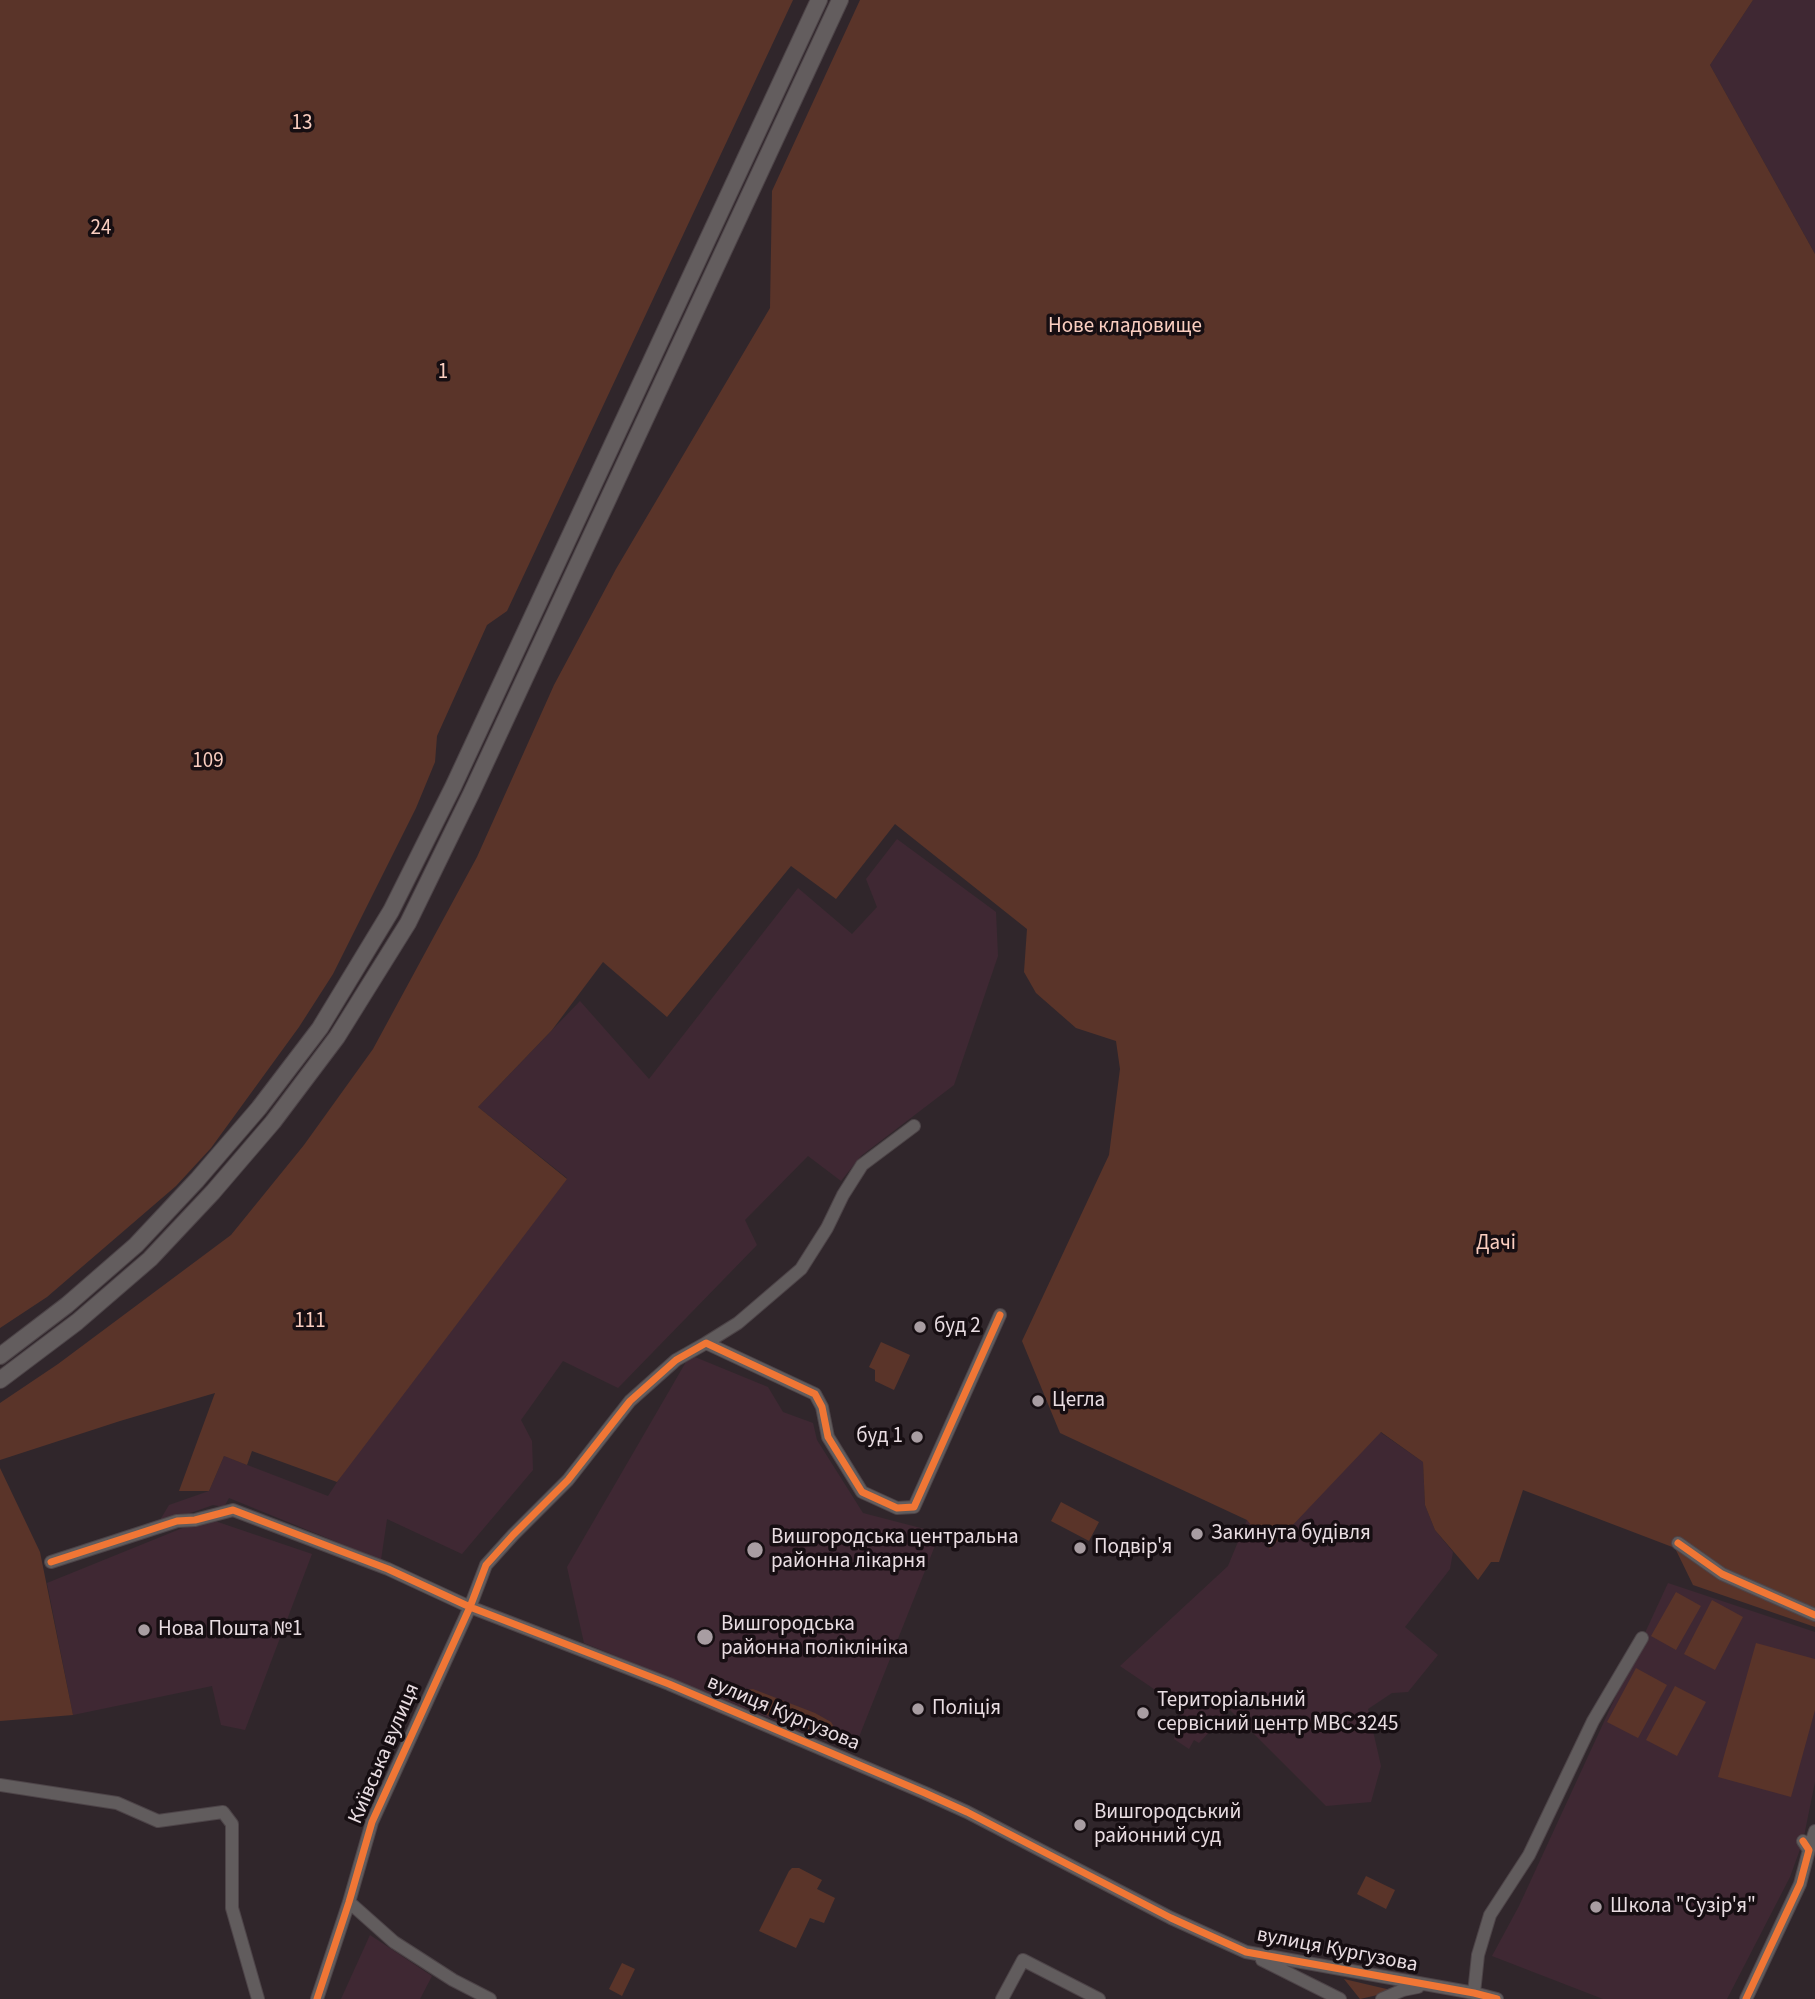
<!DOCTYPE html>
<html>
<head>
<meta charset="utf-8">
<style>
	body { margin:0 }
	canvas { display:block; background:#30262b }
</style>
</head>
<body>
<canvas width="1815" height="1999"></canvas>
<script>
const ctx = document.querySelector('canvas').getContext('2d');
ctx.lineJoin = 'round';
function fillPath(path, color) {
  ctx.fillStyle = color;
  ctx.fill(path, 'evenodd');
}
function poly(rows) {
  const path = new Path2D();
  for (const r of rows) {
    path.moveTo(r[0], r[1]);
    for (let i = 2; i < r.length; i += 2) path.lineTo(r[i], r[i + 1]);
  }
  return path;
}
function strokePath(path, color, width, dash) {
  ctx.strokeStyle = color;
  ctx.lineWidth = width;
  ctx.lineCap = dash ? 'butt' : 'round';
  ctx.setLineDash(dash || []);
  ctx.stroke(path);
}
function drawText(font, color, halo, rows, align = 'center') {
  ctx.font = font + ' "Source Sans 3",sans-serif';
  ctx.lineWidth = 7;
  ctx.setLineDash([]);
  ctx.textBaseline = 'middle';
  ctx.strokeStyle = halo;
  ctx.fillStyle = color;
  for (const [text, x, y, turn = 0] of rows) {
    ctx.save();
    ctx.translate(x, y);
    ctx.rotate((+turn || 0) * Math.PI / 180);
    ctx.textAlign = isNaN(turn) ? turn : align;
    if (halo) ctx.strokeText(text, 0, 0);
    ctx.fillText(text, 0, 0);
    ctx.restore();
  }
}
const built = poly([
	[1753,0,1815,0,1815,254,1710,65],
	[897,839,996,912,998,956,954,1085,861,1156,841,1181,808,1156,745,1220,757,1245,618,1388,563,1361,521,1420,532,1441,533,1470,462,1554,387,1519,381,1560,229,1498,224,1507,213,1505,157,1525,169,1505,209,1491,224,1456,328,1496,343,1473,567,1178,478,1107,580,1001,649,1079,798,888,852,934,877,907,866,879],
	[690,1355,768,1387,783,1412,813,1423,817,1440,863,1513,940,1533,853,1752,584,1643,567,1567],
	[1380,1432,1423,1462,1425,1505,1435,1530,1453,1552,1450,1569,1405,1627,1438,1655,1408,1692,1392,1693,1368,1709,1381,1766,1371,1802,1326,1806,1230,1710,1199,1743,1194,1740,1189,1749,1174,1739,1182,1708,1120,1666,1228,1566,1247,1520],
	[212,1520,312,1554,245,1730,221,1725,212,1686,73,1715,47,1583,190,1525],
	[1668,1583,1815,1632,1815,1782,1803,1841,1790,1877,1727,1999,1603,1999,1492,1956,1519,1906],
	[370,1935,432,1976,420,1999,341,1999]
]);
const green = poly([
	[0,0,793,0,507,611,487,625,437,736,435,762,416,808,333,974,299,1027,211,1148,176,1186,47,1297,0,1328],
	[860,0,1753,0,1710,65,1815,254,1815,1627,1693,1585,1675,1548,1523,1490,1499,1562,1491,1562,1478,1580,1435,1530,1425,1505,1423,1462,1381,1432,1270,1549,1247,1520,1060,1433,1022,1341,1109,1155,1120,1069,1116,1041,1076,1028,1036,993,1024,972,1027,929,895,824,836,899,791,866,667,1017,603,962,552,1030,478,1107,567,1179,337,1482,252,1451,247,1465,224,1456,209,1491,179,1491,215,1393,120,1421,0,1460,0,1403,58,1364,231,1235,304,1145,373,1049,477,857,554,685,616,569,770,308,772,191],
	[881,1342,910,1355,894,1390,875,1381,875,1370,869,1367],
	[0,1468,40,1552,73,1715,0,1721],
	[1061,1502,1099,1522,1089,1541,1051,1521],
	[1676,1592,1701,1606,1676,1650,1651,1636],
	[1712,1600,1743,1617,1715,1670,1684,1654],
	[1756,1643,1815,1659,1815,1710,1791,1797,1718,1777],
	[1636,1668,1667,1685,1638,1738,1607,1722],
	[1675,1686,1706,1702,1677,1756,1646,1740],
	[753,1689,815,1713,831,1722,834,1727,832,1732,828,1737,819,1737,747,1706,742,1700,744,1694,746,1690],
	[792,1868,799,1868,822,1880,817,1889,835,1898,824,1923,810,1918,796,1948,759,1931,789,1871],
	[1366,1876,1395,1890,1386,1909,1357,1894],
	[622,1963,635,1969,622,1996,609,1989],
	[1344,1979,1395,1991,1360,1999]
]);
const minor = poly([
	[706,1343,738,1323,801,1269,827,1228,843,1195,862,1165,914,1126],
	[1678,1543,1722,1574,1815,1615],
	[51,1562,177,1521,195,1520,233,1510,388,1569,470,1607,669,1684,925,1793,967,1812,1171,1918,1246,1952,1474,1993,1497,1999],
	[0,1785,117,1803,158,1821,223,1812,232,1824,232,1908,258,1999],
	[1809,1850,1815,1831],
	[349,1902,394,1942,453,1980,490,1999],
	[1262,1960,1340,1999],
	[1474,1993,1478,1955,1490,1915,1529,1855,1593,1721,1642,1638],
	[317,1999,349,1902,372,1822,470,1607,486,1565,513,1535,568,1480,630,1401,676,1360,706,1343,815,1394,822,1407,828,1437,862,1492,897,1508,914,1507,1000,1315],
	[1002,1999,1023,1960,1099,1999],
	[1382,1999,1403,1990,1418,1987],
	[1746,1999,1800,1884,1809,1850,1803,1841]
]);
const major = poly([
	[0,1356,67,1305,136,1245,197,1180,259,1108,320,1028,391,911,453,787,819,0],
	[0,1380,77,1322,150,1259,213,1192,273,1122,337,1037,408,923,471,794,840,0]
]);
const cycleway = poly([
	[1678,1543,1722,1574,1815,1615],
	[51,1562,177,1521,195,1520,233,1510,388,1569,470,1607,669,1684,925,1793,967,1812,1171,1918,1246,1952,1474,1993,1497,1999],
	[317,1999,349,1902,372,1822,470,1607,486,1565,513,1535,568,1480,630,1401,676,1360,706,1343,815,1394,822,1407,828,1437,862,1492,897,1508,914,1507,1000,1315],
	[1746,1999,1800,1884,1809,1850,1803,1841]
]);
const markers = [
	[920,1327,7,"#a89da2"],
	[1038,1401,7,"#a89da2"],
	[917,1437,7,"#a89da2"],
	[1197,1534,7,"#a89da2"],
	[1080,1548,7,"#a89da2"],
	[755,1550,9,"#a89da2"],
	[144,1630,7,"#a89da2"],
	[705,1637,9,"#a89da2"],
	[918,1709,7,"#a89da2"],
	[1143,1713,7,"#a89da2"],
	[1080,1825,7,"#a89da2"],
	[1596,1907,7,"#a89da2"]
];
const parkNames = [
	["13",302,124],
	["24",101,229],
	["Нове кладовище",1125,327],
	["1",443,373],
	["109",208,762],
	["Дачі",1496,1244],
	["111",310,1322]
];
const poiNames = [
	["буд 2",934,1327],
	["Цегла",1052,1401],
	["буд 1",903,1437,"right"],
	["Закинута будівля",1211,1534],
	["Вишгородська центральна",771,1538],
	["районна лікарня",771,1562],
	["Подвір'я",1094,1548],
	["Вишгородська",721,1625],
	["районна поліклініка",721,1649],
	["Нова Пошта №1",158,1630],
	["Територіальний",1157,1701],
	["сервісний центр МВС 3245",1157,1725],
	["Поліція",932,1709],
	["Вишгородський",1094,1813],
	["районний суд",1094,1837],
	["Школа \"Сузір'я\"",1610,1907]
];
const streetNames = [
	["вулиця Кургузова",783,1714,23],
	["Київська вулиця",385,1754,-67],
	["вулиця Кургузова",1337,1951,11]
];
fillPath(built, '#3f2833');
fillPath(green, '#5a3429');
strokePath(minor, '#4d4448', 14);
strokePath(major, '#4d4448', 18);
strokePath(minor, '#615c5d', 12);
strokePath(major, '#635d5e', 16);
strokePath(cycleway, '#f07635', 7);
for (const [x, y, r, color] of markers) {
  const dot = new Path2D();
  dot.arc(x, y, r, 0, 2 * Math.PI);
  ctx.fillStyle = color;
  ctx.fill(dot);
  strokePath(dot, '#160e12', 2.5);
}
drawText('21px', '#facec0', '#160e12', parkNames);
drawText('21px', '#e9dde2', '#160e12', poiNames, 'left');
drawText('21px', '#e9dde2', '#160e12', streetNames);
</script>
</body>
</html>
